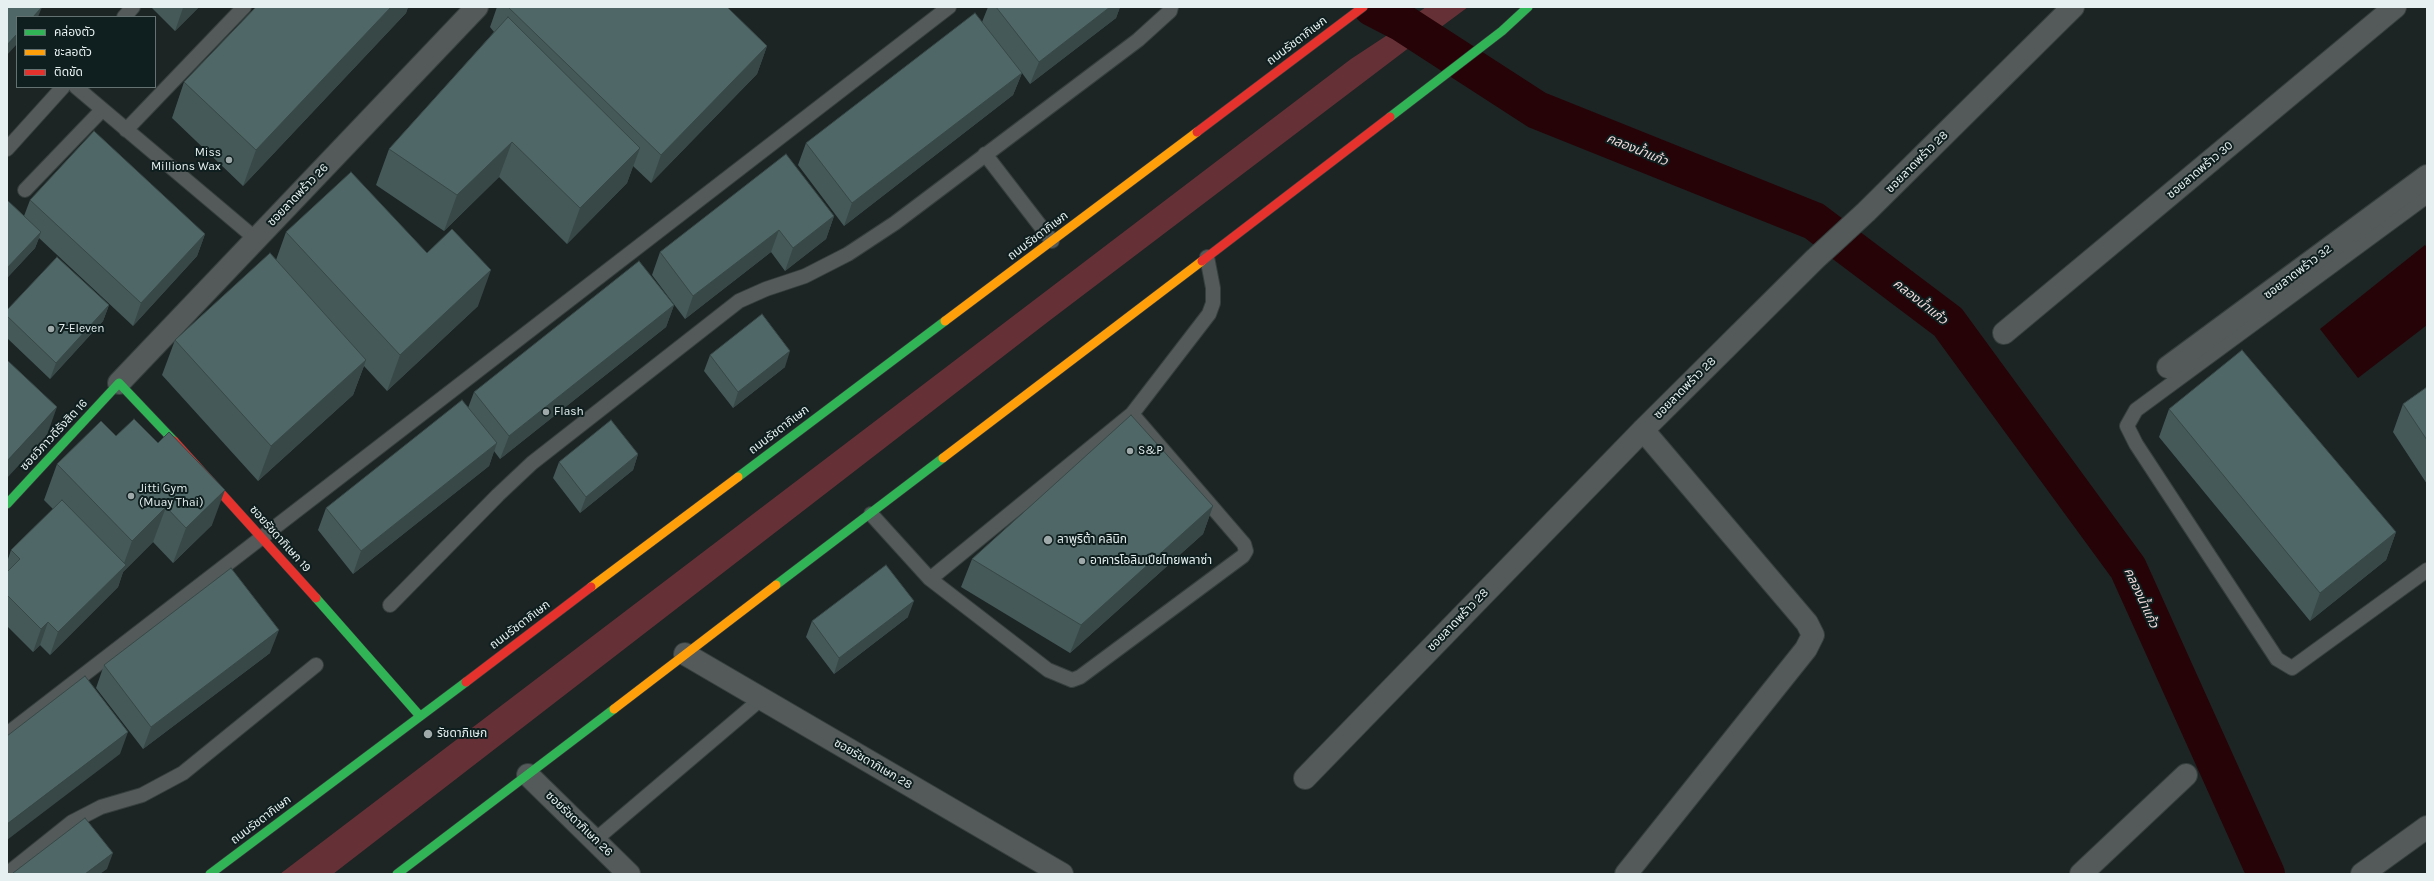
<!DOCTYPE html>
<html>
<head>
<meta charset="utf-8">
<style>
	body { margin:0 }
	#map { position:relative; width:2434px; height:881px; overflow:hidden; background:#1c2424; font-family:Karla,"Noto Sans Thai",sans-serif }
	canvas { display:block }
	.frame { position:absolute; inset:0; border:8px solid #e6f0f0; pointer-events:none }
	.legend { position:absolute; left:16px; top:16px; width:140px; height:72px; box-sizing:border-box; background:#0f1e1e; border:1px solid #657272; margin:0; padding:5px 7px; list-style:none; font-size:12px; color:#e6f0f0 }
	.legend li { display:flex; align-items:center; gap:8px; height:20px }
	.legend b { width:20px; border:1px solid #657272 }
</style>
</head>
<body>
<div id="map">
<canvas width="2434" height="881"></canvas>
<div class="frame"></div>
<ul class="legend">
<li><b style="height:5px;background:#30b455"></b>คล่องตัว</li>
<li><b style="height:5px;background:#ff9f0a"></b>ชะลอตัว</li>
<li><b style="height:5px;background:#e5322d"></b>ติดขัด</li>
</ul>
</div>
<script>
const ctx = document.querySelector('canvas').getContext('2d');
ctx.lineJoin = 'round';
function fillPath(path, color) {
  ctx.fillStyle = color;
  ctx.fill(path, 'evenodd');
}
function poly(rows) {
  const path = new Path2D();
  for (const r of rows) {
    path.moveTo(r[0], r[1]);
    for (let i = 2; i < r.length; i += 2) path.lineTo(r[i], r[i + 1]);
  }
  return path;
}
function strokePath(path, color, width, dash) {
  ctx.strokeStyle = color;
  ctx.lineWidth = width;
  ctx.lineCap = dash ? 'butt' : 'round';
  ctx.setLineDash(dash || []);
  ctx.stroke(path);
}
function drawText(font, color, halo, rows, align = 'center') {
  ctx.font = font + ' Karla,"Noto Sans Thai",sans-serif';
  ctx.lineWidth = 4;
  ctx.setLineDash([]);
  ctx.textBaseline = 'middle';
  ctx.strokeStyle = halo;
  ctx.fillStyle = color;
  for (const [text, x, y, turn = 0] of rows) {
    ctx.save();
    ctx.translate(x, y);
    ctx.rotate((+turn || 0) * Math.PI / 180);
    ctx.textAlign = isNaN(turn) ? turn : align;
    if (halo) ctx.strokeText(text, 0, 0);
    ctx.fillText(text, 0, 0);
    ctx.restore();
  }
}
const green = poly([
	[1426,7,1468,7,1437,30,1416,14],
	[1389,34,1410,47,1049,321,333,874,280,874,1351,59]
]);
const water = poly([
	[2425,245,2427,248,2427,325,2358,378,2320,329]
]);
const canal = poly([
	[1372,7,1401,22,1537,110,1814,221,1948,322,2128,568,2266,874]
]);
const lane = poly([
	[124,17,133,7],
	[76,87,256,239],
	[126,130,244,7],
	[7,149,63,87],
	[985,154,1052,241],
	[25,190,102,110],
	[2427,196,2136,410,2127,426,2136,444,2277,659,2292,668,2427,570],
	[871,514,930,579,1132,414],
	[930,579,1048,670,1072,680,1080,677,1243,556,1246,551,1244,544,1132,414,1209,314,1213,303,1213,288,1207,257],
	[390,605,498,495,532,463,739,301,766,289,805,276,848,254,895,223,1138,40,1170,11,1171,7],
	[7,734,949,7],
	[595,840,761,699],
	[7,874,72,822,101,807,142,795,183,773,316,665]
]);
const street = poly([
	[2004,333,2395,7],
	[2168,367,2427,176],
	[119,383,477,7],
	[685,654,1062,874],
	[528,775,629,874],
	[1305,778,1643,430,1815,259,1866,212,2073,7],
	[1626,874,1806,649,1813,635,1807,623,1643,430],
	[2081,874,2186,775],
	[2362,874,2427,827]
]);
const fast = poly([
	[1390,117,1502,31,1528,7],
	[738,477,945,321],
	[7,504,119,383,174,441],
	[776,585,943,458],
	[316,598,419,715],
	[210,874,466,682],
	[397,874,614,709]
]);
const slow = poly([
	[945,321,1197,132],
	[943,458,1202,261],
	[591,587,738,477],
	[614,709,776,585]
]);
const jam = poly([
	[1197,132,1363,7],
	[1202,261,1390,117],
	[174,441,316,598],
	[466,682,591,587]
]);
const wall = poly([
	[151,7,199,7,175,31],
	[256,7,408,7,406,13,243,186,172,118,184,82],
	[497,7,727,7,767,46,757,74,651,183,633,166,627,183,567,244,499,177,444,231,376,185,389,149,494,32,490,27],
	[988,7,1120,7,1116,18,1030,84,1022,73,1013,95,844,226,798,165,806,143,982,22],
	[7,200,24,216,30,200,205,234,197,256,133,326,39,238,35,248,7,278],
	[834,216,826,239,785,271,771,252,685,319,652,275,660,252],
	[286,232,427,253,478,306,387,391,364,366,353,395,258,481,162,375,175,340,276,260],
	[109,305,103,321,50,379,7,338,7,310],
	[674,305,666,327,500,459,494,451,489,466,353,574,318,530,326,508,468,408,474,392],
	[710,355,785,367,733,408,704,371],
	[2427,387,2427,484,2393,432,2403,404],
	[2169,409,2396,532,2386,560,2310,621,2159,437],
	[116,436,212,525,173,563,153,542,123,572,118,587,50,655,40,645,33,652,7,626,7,562,11,550,53,509,44,500,57,464],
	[638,454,633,470,580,513,553,478,559,462],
	[1213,506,1203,534,1070,653,961,587,972,559],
	[908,617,834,674,806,637,812,621],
	[270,653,143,749,96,688,104,665]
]);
const shadedWall = poly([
	[42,7,38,17,33,17],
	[184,7,199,7,175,31,183,8],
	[391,7,408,7,406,13,243,186,256,150],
	[1110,7,1120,7,1116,18,1030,84,1039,62],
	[17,34,17,44,7,55,7,45],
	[767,46,757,74,651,183,661,155],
	[1022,73,1013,95,844,226,852,203],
	[512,142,499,177,444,231,457,195],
	[640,148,627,183,567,244,580,208],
	[834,216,826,239,785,271,793,248],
	[779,230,771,252,685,319,693,296],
	[41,232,35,248,7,278,7,268],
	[205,234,197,256,133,326,141,303],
	[491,270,478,306,387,391,400,355],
	[109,305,103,321,50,379,56,363],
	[674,305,666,327,500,459,509,436],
	[790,351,785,367,733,408,738,392],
	[366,360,353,395,258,481,271,446],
	[57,407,47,435,7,478,7,461],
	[497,443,489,466,353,574,361,551],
	[638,454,633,470,580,513,586,497],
	[225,490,212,525,173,563,186,528],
	[1213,506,1203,534,1070,653,1081,625],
	[166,507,153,542,123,572,118,587,50,655,58,632,122,569,132,541],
	[2396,532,2386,560,2310,621,2320,593],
	[914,601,908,617,834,674,839,658],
	[48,622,40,645,33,652,41,629],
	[279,630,270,653,143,749,151,727],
	[128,732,120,754,7,840,7,824],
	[113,853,107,869,100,874,85,874]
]);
const building = poly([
	[7,7,42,7,33,17,17,17,17,34,7,45,7,7],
	[256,7,391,7,256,150,184,82,256,7],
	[508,7,727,7,767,46,661,155,508,7],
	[996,7,1110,7,1039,62,996,7],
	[975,13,1022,73,852,203,806,143,975,13],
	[508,17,640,148,580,208,512,142,457,195,389,149,508,17],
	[94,131,205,234,141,303,30,200,94,131],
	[786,154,834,216,793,248,779,230,693,296,660,252,786,154],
	[351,172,427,253,452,229,491,270,400,355,286,232,351,172],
	[7,200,41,232,7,268,7,200],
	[270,253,366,360,271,446,175,340,270,253],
	[57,257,109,305,56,363,7,316,7,310,57,257],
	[639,261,674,305,509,436,474,392,639,261],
	[762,314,790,351,738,392,710,355,762,314],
	[2242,350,2396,532,2320,593,2169,409,2242,350],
	[7,360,57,407,7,461,7,360],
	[2427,387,2427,440,2403,404,2427,387],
	[462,400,497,443,361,551,326,508,462,400],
	[1131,415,1213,506,1081,625,972,559,1131,415],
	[134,419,158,443,169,432,225,490,186,528,166,507,132,541,57,464,101,421,116,436,134,419],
	[611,420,638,454,586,497,559,462,611,420],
	[62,500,126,565,58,632,48,622,41,629,7,595,7,572,20,559,11,550,62,500],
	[886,565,914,601,839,658,812,621,886,565],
	[231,568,279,630,151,727,104,665,231,568],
	[85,676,128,732,7,824,7,736,85,676],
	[85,818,113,853,85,874,14,874,13,873,85,818]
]);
const markers = [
	[229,160,4,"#9fa9a9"],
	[51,329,4,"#9fa9a9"],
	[546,412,4,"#9fa9a9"],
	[1130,451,4,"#9fa9a9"],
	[131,496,4,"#9fa9a9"],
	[1048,540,5,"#9fa9a9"],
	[1082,561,4,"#9fa9a9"],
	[428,734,5,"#9fa9a9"]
];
const streetNames = [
	["ถนนรัชดาภิเษก",1297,41,-37],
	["ซอยลาดพร้าว 28",1917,162,-45],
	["ซอยลาดพร้าว 30",2200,170,-40],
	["ซอยลาดพร้าว 26",298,195,-46],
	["ถนนรัชดาภิเษก",1038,236,-37],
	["ซอยลาดพร้าว 32",2298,272,-37],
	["ซอยลาดพร้าว 28",1685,388,-45],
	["ถนนรัชดาภิเษก",779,430,-37],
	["ซอยวิภาวดีรังสิต 16",54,435,-47],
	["ซอยรัชดาภิเษก 19",280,539,48],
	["ซอยลาดพร้าว 28",1458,620,-46],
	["ถนนรัชดาภิเษก",520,625,-37],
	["ซอยรัชดาภิเษก 28",873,764,30],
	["ถนนรัชดาภิเษก",261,820,-37],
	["ซอยรัชดาภิเษก 26",579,824,44]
];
const poiNames = [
	["Miss",221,153,"right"],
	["Millions Wax",221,167,"right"],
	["7-Eleven",59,329],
	["Flash",554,412],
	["S&P",1138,451],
	["Jitti Gym",139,489],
	["(Muay Thai)",139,503],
	["ลาพูริต้า คลินิก",1057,540],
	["อาคารโอลิมเปียไทยพลาซ่า",1090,561],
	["รัชดาภิเษก",437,734]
];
const waterNames = [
	["คลองน้ำแก้ว",1637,150,22],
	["คลองน้ำแก้ว",1920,302,38],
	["คลองน้ำแก้ว",2141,598,65]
];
fillPath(green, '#663136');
fillPath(water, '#260307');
strokePath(canal, '#260307', 38);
strokePath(lane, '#373e3e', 16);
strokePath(street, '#373e3e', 24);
strokePath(fast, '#373e3e', 10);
strokePath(slow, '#373e3e', 10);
strokePath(jam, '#373e3e', 10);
strokePath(lane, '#545a5a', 14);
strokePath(street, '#545a5a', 22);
strokePath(fast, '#30b455', 9);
strokePath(slow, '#ff9f0a', 9);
strokePath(jam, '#e5322d', 9);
fillPath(wall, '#445958');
fillPath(shadedWall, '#374847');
fillPath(building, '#4f6766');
strokePath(building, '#374847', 1);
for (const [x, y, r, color] of markers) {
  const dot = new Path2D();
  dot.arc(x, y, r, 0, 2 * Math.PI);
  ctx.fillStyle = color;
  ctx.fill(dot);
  strokePath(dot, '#0f1e1e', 1.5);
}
drawText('12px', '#e6f0f0', '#0f1e1e', streetNames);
drawText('12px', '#e6f0f0', '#0f1e1e', poiNames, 'left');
drawText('italic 13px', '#f3dcdd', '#0f1e1e', waterNames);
</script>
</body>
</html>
